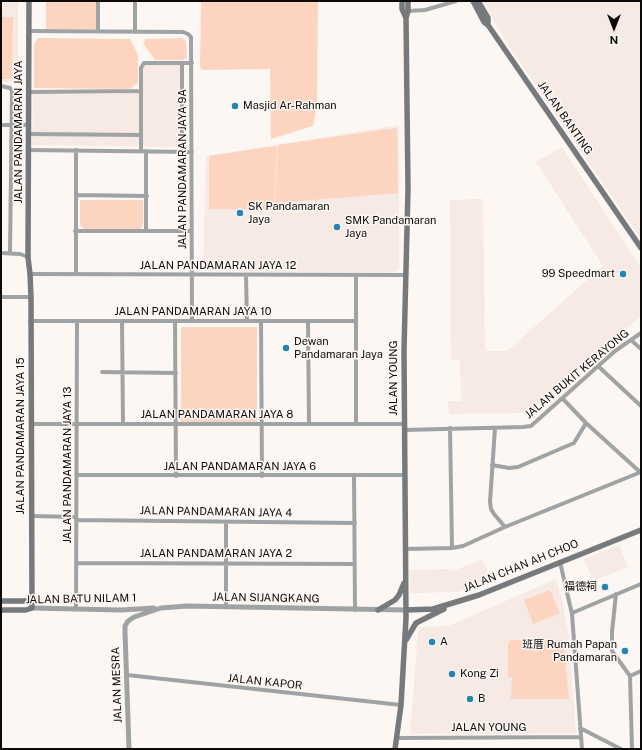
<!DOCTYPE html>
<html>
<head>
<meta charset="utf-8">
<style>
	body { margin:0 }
	#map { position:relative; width:642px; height:750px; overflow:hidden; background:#fdf7f4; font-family:"Public Sans",sans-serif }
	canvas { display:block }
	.frame { position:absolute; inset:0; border:2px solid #0d0b0a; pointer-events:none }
	.north { position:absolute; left:594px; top:8px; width:40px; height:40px; -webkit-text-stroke:3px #fdf7f4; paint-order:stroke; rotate:180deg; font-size:11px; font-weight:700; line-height:16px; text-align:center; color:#0d0b0a }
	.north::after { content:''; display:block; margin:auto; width:14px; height:18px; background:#0d0b0a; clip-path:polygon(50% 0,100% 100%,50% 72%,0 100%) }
</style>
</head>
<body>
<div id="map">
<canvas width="642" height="750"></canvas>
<div class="frame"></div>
<div class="north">N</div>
</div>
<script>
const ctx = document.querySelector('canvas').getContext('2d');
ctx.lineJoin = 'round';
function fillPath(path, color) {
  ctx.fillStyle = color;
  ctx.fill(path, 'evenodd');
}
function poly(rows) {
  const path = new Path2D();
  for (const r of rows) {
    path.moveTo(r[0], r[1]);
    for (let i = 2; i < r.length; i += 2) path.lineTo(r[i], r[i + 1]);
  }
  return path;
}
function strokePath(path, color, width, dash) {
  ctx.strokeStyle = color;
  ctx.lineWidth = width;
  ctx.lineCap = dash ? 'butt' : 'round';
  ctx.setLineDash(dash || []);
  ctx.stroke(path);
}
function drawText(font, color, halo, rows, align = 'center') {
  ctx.font = font + ' "Public Sans","Noto Sans SC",sans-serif';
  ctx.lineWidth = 3;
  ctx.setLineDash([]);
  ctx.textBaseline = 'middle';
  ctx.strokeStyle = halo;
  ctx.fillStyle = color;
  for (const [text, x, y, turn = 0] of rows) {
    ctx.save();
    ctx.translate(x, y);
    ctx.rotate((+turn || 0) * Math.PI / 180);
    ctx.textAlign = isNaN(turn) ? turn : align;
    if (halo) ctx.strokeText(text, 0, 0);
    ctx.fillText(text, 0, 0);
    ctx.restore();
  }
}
const built = poly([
	[1,1,18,1,18,82,1,82],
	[482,1,641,1,641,239,510,48],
	[145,65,180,65,180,147,32,145,33,94,143,94,143,68],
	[399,125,399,269,395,272,271,272,203,270,206,156],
	[562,147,641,268,641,316,528,413,449,414,448,401,461,401,460,360,451,360,450,200,483,199,485,351,507,351,603,266,536,162],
	[619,545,628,567,593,581,584,559],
	[482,559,491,579,457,592,410,593,409,570,448,569,453,571],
	[556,579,563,603,569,637,576,734,410,734,418,632,420,627,448,626]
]);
const green = poly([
	[46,1,97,1,96,29,46,29],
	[201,1,318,1,317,105,313,126,271,139,270,69,202,70,200,67],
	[1,17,13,17,12,79,1,79],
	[38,38,130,39,138,55,138,83,130,89,34,88,34,44],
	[182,38,186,41,187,57,183,60,155,60,143,43,146,39],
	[397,128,398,193,275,203,278,145],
	[277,146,274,209,209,209,209,156],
	[80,200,143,200,143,225,140,229,84,229,80,225],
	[181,327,257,327,257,422,181,423],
	[550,590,560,613,533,624,524,600],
	[511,640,563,640,569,699,511,699,512,677,508,677,508,644]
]);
const minor = poly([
	[98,1,98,31],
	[135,1,135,32],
	[408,11,425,10,456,1],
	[29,31,183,32,188,34,191,37,192,321],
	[182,63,182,151],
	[1,86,10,88,12,91,10,253],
	[29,92,141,91],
	[1,125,29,125],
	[29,134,141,135],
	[28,150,192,152],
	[76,150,76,274],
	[141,151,141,68,144,63,192,63],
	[146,151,146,230],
	[76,195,147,196],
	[75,231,192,231],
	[1,253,20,254,28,257],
	[30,274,406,275],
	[246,275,247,321],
	[1,297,31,297],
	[30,321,356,321],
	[122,321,123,424],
	[175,321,176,476],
	[261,321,262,476],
	[308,321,309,424],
	[631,340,641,349],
	[598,366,641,406],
	[102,372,176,373],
	[562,398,586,423,640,472],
	[31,424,404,424],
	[356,424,356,275],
	[450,428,452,548],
	[495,428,490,502,491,509,494,514,505,527],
	[404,430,523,427,531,426,615,351,641,333],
	[492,465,509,468,518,467,574,443,586,423],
	[77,475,404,475],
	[354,476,355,610],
	[32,516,76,517],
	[76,520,355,523],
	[226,522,226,607],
	[405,549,452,548,463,546,505,527,641,472],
	[560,562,572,614,582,749],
	[76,563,355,564],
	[616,594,612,632,612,651,630,676,632,749],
	[76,609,77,321],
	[572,613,641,584],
	[127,675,401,705],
	[630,676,641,671],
	[580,728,621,749],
	[397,738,581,737]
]);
const tertiary = poly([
	[32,608,121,610,154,608],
	[129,749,125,632,125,626,128,621,134,617,161,608,187,606,406,610]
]);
const secondary = poly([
	[402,1,402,9,406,18],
	[473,1,484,22,488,25,641,248],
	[478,1,488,18,488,25],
	[1,601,32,601],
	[1,610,26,610,32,608,31,297,30,274,28,257,29,1],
	[378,610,395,600,399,595,404,583],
	[406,610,433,609,479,595,641,530],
	[406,640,416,623,444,609],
	[395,749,401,705,406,618,404,350,408,189,406,18,408,11,408,1]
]);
const markers = [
	[235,106,4,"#2385b0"],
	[240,213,4,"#2385b0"],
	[337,227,4,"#2385b0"],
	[623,274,4,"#2385b0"],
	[286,348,4,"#2385b0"],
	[605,587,4,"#2385b0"],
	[432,642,4,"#2385b0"],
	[625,651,4,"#2385b0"],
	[452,674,4,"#2385b0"],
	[470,699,4,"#2385b0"]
];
const poiNames = [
	["Masjid Ar-Rahman",243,106],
	["SK Pandamaran",248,207],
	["Jaya",248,220],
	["SMK Pandamaran",345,221],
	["Jaya",345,234],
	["99 Speedmart",615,274,"right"],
	["Dewan",294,342],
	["Pandamaran Jaya",294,355],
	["福德祠",597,587,"right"],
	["A",440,642],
	["班厝 Rumah Papan",617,645,"right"],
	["Pandamaran",617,658,"right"],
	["Kong Zi",460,674],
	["B",478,699]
];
const streetNames = [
	["JALAN BANTING",565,118,55],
	["JALAN PANDAMARAN JAYA",19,132,-90],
	["JALAN PANDAMARAN JAYA 9A",183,169,-90],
	["JALAN PANDAMARAN JAYA 12",218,266],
	["JALAN PANDAMARAN JAYA 10",193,312],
	["JALAN BUKIT KERAYONG",577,374,-40],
	["JALAN YOUNG",394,378,-90],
	["JALAN PANDAMARAN JAYA 8",217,415],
	["JALAN PANDAMARAN JAYA 15",21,436,-90],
	["JALAN PANDAMARAN JAYA 13",68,465,-90],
	["JALAN PANDAMARAN JAYA 6",240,467],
	["JALAN PANDAMARAN JAYA 4",216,512,1],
	["JALAN PANDAMARAN JAYA 2",216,554],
	["JALAN CHAN AH CHOO",521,566,-22],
	["JALAN SIJANGKANG",266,598,1],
	["JALAN BATU NILAM 1",81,599,-1],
	["JALAN KAPOR",265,682,6],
	["JALAN MESRA",117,685,-92],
	["JALAN YOUNG",489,728]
];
fillPath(built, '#f7e9e3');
fillPath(green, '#fcd4c0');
strokePath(minor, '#a0a3a4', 4);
strokePath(tertiary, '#a0a3a4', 5);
strokePath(secondary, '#767a7c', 5.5);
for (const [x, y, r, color] of markers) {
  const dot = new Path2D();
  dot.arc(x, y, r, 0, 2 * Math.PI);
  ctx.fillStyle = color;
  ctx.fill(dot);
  strokePath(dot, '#fdf7f4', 1.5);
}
drawText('11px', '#0d0b0a', '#fdf7f4', poiNames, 'left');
drawText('11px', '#0d0b0a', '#fdf7f4', streetNames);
</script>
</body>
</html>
